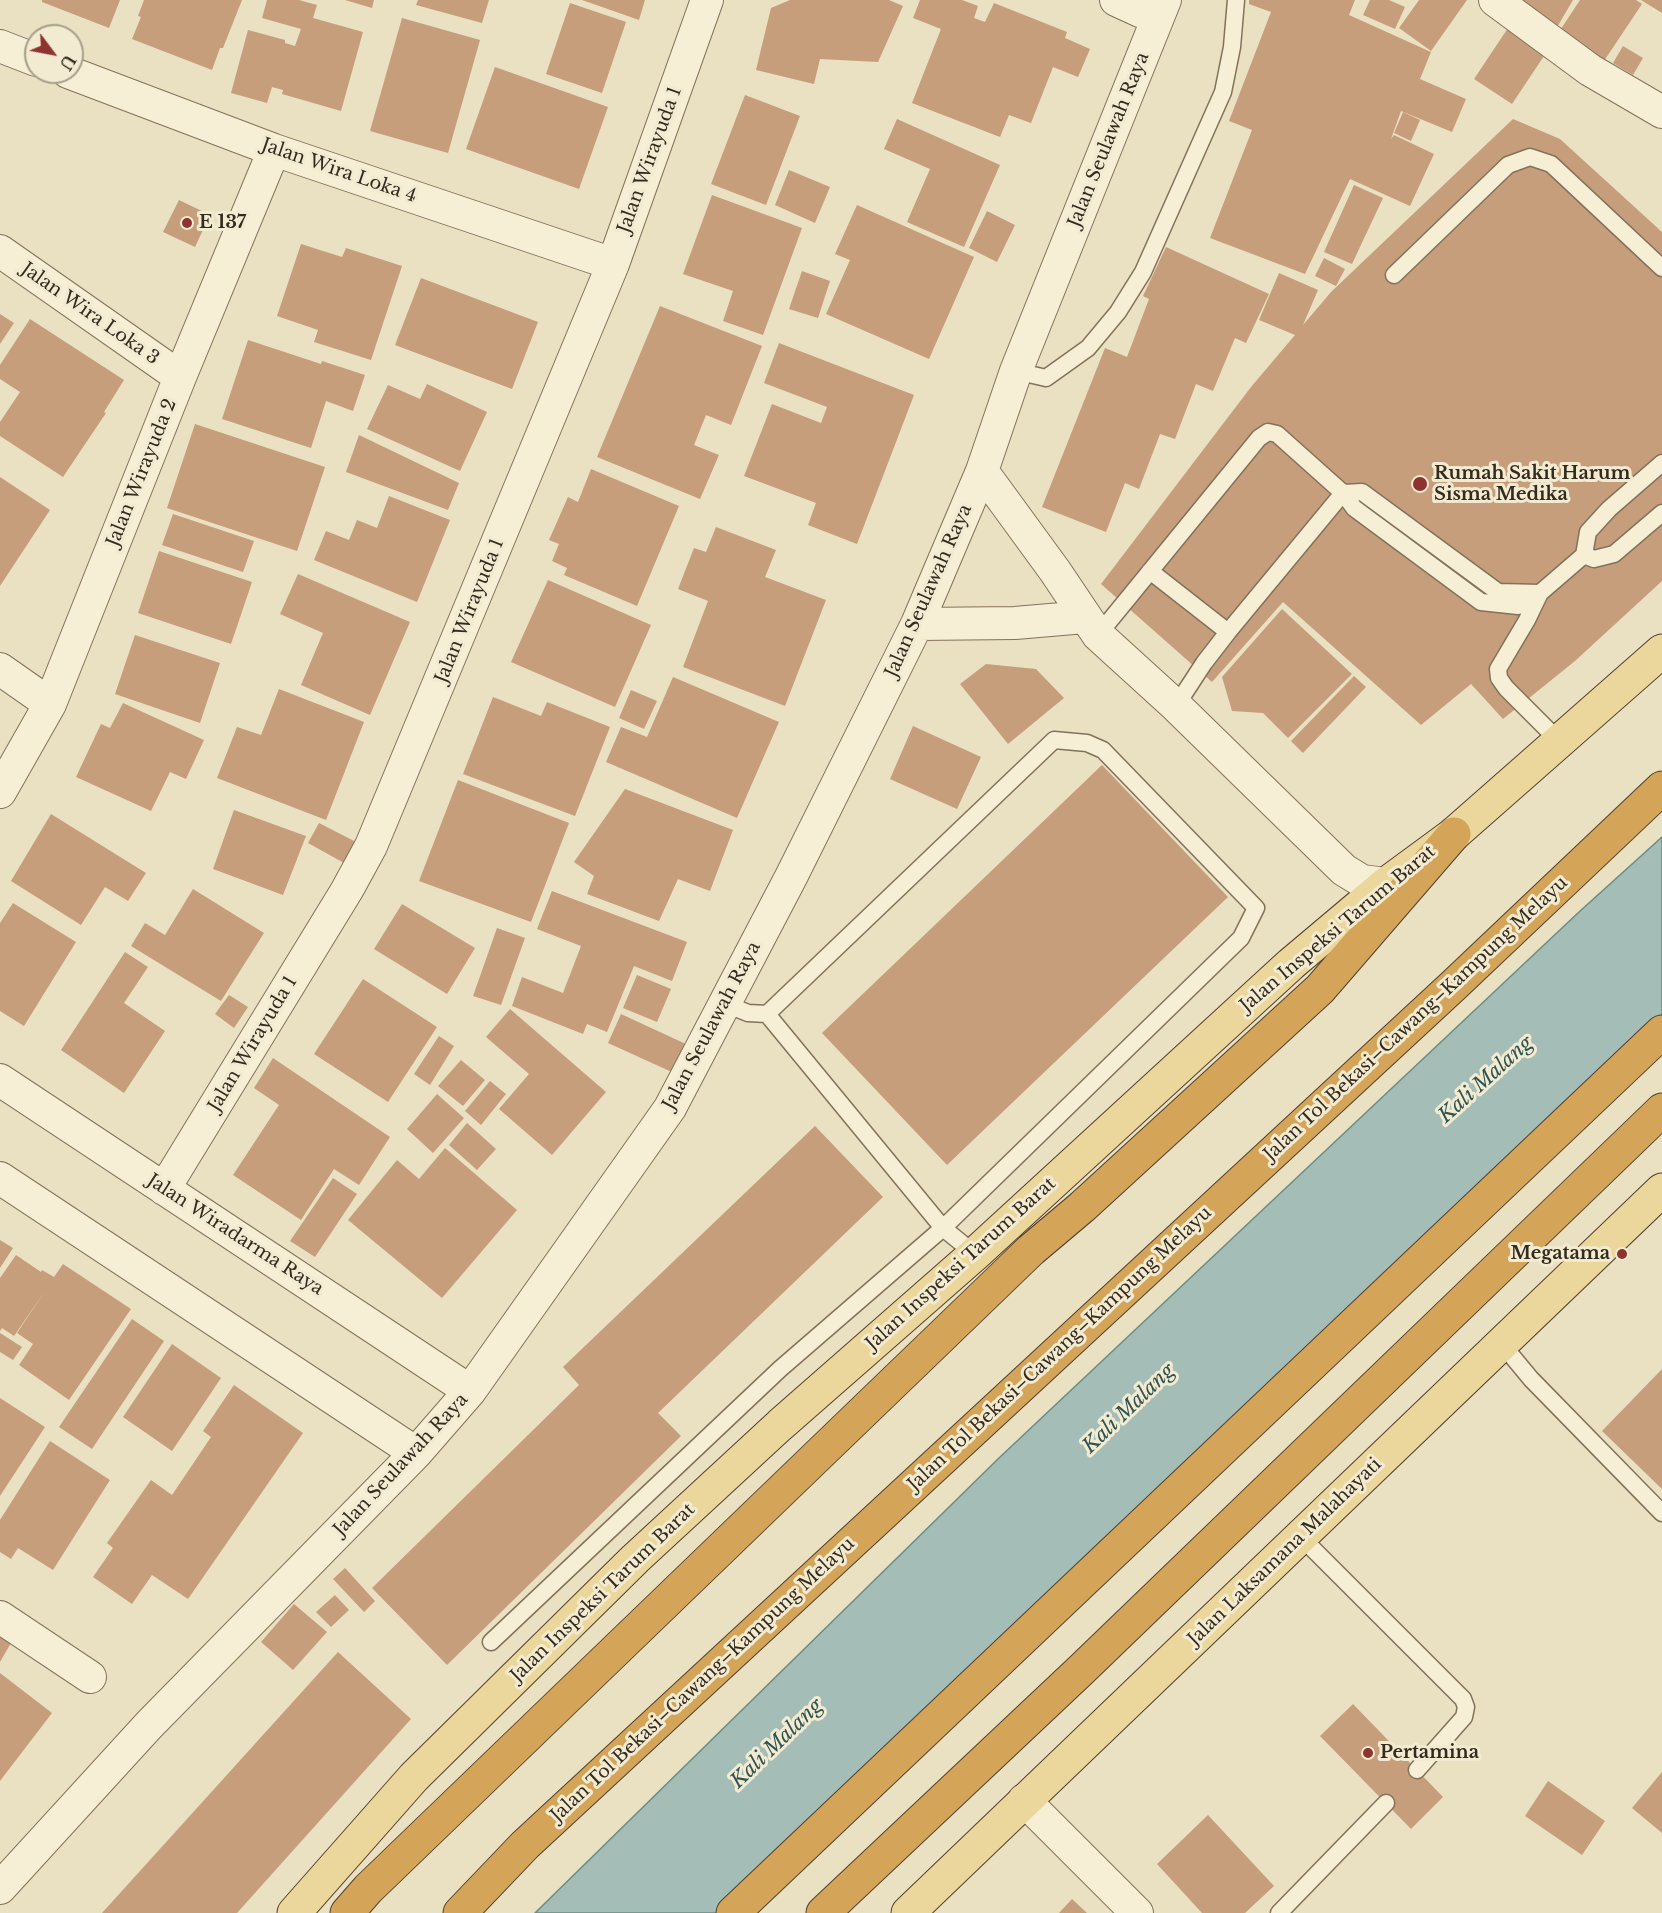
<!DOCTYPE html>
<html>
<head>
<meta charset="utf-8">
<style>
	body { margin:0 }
	#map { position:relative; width:1662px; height:1913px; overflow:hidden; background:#eae0c2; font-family:"Libre Baskerville",serif }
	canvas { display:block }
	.north { position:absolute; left:24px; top:24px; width:60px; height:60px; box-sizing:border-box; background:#f2ebd1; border:2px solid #a69e89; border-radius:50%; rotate:122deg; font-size:16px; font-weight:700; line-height:24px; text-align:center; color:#342a1e }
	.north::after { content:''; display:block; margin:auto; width:21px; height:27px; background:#8e332f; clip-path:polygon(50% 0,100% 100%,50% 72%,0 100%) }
</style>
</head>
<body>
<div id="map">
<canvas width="1662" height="1913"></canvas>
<div class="north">U</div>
</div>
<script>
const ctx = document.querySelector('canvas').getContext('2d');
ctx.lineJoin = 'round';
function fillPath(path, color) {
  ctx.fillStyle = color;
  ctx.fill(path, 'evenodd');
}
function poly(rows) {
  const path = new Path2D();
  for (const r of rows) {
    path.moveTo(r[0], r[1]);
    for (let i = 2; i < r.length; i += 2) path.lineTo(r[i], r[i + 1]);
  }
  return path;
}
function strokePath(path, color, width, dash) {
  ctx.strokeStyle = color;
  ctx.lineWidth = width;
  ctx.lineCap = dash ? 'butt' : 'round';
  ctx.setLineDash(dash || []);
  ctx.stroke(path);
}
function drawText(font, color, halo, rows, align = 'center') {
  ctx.font = font + ' "Libre Baskerville",serif';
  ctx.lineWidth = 6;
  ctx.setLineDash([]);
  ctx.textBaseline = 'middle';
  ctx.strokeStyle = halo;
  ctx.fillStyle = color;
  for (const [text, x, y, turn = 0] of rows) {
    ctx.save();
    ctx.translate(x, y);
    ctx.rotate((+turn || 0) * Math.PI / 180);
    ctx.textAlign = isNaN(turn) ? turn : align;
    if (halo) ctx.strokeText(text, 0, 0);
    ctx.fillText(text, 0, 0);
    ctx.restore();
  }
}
const water = poly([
	[1662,837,1662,1033,738,1913,535,1913,999,1458,1579,912,1662,837]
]);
const building = poly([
	[42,0,120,0,109,28,42,2],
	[144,0,242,0,223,48,220,48,212,70,132,39,141,17,138,16],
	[267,0,299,0,317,5,313,18,363,32,341,111,282,94,283,90,272,87,267,103,231,93,248,30,285,40,285,43,295,46,301,29,262,18],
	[345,0,374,0,372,8],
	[418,0,489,0,482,23,416,5],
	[582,0,645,0,639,20],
	[790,0,889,0,903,6,878,62,820,59,814,84,756,70,771,8],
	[920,0,962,0,978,6,974,18,985,22,994,3,1067,32,1065,38,1090,49,1078,77,1053,67,1031,123,1009,115,1000,137,912,103,941,29,913,18],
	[1249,0,1355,0,1349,15,1431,52,1420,79,1466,99,1452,132,1401,111,1391,139,1394,135,1434,154,1410,206,1350,179,1305,274,1210,238,1252,130,1229,121,1271,12,1249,4],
	[1370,0,1389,0,1405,7,1395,29,1363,15],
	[1419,0,1467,0,1431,51,1399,28],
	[1516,0,1573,0,1556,29],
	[1580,0,1636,0,1642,4,1602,64,1557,35],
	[1641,0,1662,0,1662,13],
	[570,3,626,22,602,93,546,74],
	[402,18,480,40,448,153,370,131],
	[1508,28,1546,53,1512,104,1474,79],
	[1623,46,1643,58,1633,75,1613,63],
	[495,67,608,107,579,189,466,149],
	[745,95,800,116,766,205,711,184],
	[1403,112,1420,120,1411,141,1394,133],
	[897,119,1000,165,964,247,907,222,930,169,884,149],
	[1513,119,1560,139,1662,232,1662,581,1575,661,1503,719,1471,684,1421,725,1283,602,1212,682,1101,584,1251,387,1295,335,1259,320,1279,273,1318,290,1303,325,1331,292],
	[789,170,830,187,815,223,775,205],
	[1354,185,1383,198,1352,264,1324,252],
	[712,195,802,228,763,335,723,321,733,291,683,274],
	[179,200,210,215,195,247,163,232],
	[857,205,974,257,929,359,826,314,850,260,835,254],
	[987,211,1015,225,997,262,969,248],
	[301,244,342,257,346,248,402,266,371,360,314,342,318,330,277,316],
	[1166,247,1269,294,1246,343,1235,338,1213,391,1196,384,1175,439,1160,434,1139,489,1125,483,1106,532,1042,507,1105,348,1127,357,1149,299,1143,296],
	[1324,258,1345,269,1336,286,1315,276],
	[802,271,830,281,818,318,789,309],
	[421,278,538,322,512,389,395,345],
	[660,306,762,346,731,425,706,415,694,445,719,455,700,499,597,457],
	[0,314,14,323,0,344],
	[30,319,124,380,104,412,106,413,63,477,0,436,0,422,20,392,0,379,0,365],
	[248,340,321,364,322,361,365,375,353,411,326,401,311,448,222,419],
	[779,343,914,395,857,544,808,525,816,503,744,476,772,404,821,423,827,407,764,383],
	[427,384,487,412,460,471,367,429,388,385,420,399],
	[195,424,325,467,297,551,167,508],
	[359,435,459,483,448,510,346,472],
	[591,469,679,506,637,606,564,575,567,568,552,561,559,544,549,540,568,497,578,502],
	[0,477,50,510,0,586],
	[389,496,450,520,417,602,314,560,326,531,349,540,357,520,377,528],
	[173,514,254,541,243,572,162,545],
	[716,527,776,550,765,577,826,600,785,706,683,667,708,601,678,589,694,548,706,552],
	[159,551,252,582,231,644,138,613],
	[298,574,410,622,370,715,301,685,323,633,280,614],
	[548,580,651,625,615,707,511,662],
	[1282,609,1352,674,1288,738,1263,713,1232,711,1222,677],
	[135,635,220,663,200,723,115,694],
	[986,664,1036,669,1064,698,1008,744,960,684],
	[1354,676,1366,687,1303,753,1291,741],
	[673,677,779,722,737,818,606,762,621,727,647,737],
	[279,689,364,722,326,820,217,778,237,727,261,735],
	[631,690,657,701,644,729,619,718],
	[493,697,541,716,547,702,610,727,575,816,463,774],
	[123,703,204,740,186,779,170,772,151,811,76,777,101,724,110,728],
	[913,726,981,757,957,809,890,779],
	[1102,765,1228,897,947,1165,822,1033],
	[458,780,569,823,531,922,419,881],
	[625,789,733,830,710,891,678,879,659,921,587,894,594,876,574,862],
	[234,810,306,836,283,895,213,869],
	[51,814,146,873,128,901,105,887,81,925,11,881],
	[319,823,356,842,344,863,308,843],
	[193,889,264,933,221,1001,131,946,145,923,165,935],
	[552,891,687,942,672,981,634,966,607,1032,587,1024,583,1034,512,1006,522,977,563,993,581,946,537,929],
	[13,903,76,942,24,1026,0,1011,0,923],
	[402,904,475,948,447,994,374,949],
	[497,928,525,938,501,1005,473,996],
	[125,952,148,967,124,1003,165,1031,124,1093,61,1050],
	[637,975,671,989,657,1022,623,1008],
	[363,979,437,1027,388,1102,314,1054],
	[229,995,248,1007,234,1028,215,1014],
	[510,1009,606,1092,552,1155,499,1109,529,1074,486,1037],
	[621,1014,688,1045,674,1073,608,1043],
	[439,1036,454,1046,430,1085,414,1074],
	[273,1058,390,1137,359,1185,334,1169,301,1220,233,1175,279,1105,254,1088],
	[461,1060,485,1080,463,1106,438,1086],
	[490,1081,506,1094,481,1125,465,1111],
	[437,1094,464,1118,433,1153,407,1129],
	[467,1123,496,1149,477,1170,449,1145],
	[815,1126,883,1197,658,1413,681,1436,447,1665,372,1588,579,1385,563,1367],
	[445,1148,517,1210,442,1298,348,1220,397,1160,419,1179],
	[333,1178,357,1194,315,1257,290,1241],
	[0,1240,13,1248,0,1268],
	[16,1255,41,1272,42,1270,54,1277,63,1264,131,1309,69,1400,19,1365,33,1344,17,1333,45,1291,14,1336,2,1328,0,1331,0,1278],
	[132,1319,164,1341,92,1449,59,1427],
	[0,1333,22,1347,13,1360,0,1352],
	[172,1344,221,1378,172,1451,123,1417],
	[1662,1369,1662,1489,1602,1431],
	[234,1385,303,1433,188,1599,152,1575,132,1604,93,1577,113,1548,107,1543,151,1480,172,1495,211,1437,203,1431],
	[0,1398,45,1427,0,1496],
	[50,1441,110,1480,53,1570,18,1548,11,1559,0,1552,0,1520],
	[345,1568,375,1601,364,1612,333,1579],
	[335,1595,349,1610,331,1627,316,1612],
	[294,1604,327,1632,293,1670,261,1642],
	[0,1627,15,1636,0,1662],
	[338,1652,411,1719,237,1913,102,1913],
	[0,1673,52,1713,0,1781],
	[1353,1704,1443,1797,1411,1829,1320,1736],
	[1662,1772,1662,1833,1632,1808],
	[1548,1781,1605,1821,1582,1855,1525,1816],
	[1208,1815,1274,1886,1245,1913,1202,1913,1157,1864],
	[1072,1899,1087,1913,1059,1913]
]);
const service = poly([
	[1394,275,1508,165,1530,157,1551,164,1662,268],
	[1016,371,1046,378,1088,348,1118,312,1143,272,1223,92,1232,47,1236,0],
	[1584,555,1594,559,1614,554,1662,513],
	[1150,571,1228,632],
	[1540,593,1527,620,1498,669,1499,678,1506,688,1560,742],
	[1098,635,1259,438,1268,432,1277,434,1343,493,1354,508,1481,602,1518,606,1540,593,1584,555,1588,532,1609,509,1662,463],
	[1176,706,1204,663,1228,632,1343,493,1362,492,1498,592,1540,593],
	[767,1014,943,1228,975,1254],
	[1502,1344,1531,1379,1662,1513],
	[1301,1537,1463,1699,1466,1707,1464,1717,1417,1770],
	[491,1642,780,1369,943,1228,1241,938,1256,908,1103,750,1087,743,1054,740,767,1014,748,1013,723,1003],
	[1279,1913,1386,1803]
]);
const minor = poly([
	[1116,0,1140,11,1158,17],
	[1495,0,1590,70,1662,112],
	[0,46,36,60],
	[68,72,274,150,613,264],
	[0,251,180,377],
	[982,471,1055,571,1098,635,1176,706,1344,870,1362,881,1386,884],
	[917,624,1015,623,1085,617],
	[0,669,50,704],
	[0,792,50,704,180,377,274,150],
	[0,1080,470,1391],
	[0,1178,416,1453],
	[164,1189,347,890,371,846,613,264,707,0],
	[0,1617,90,1677],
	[1024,1800,1137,1913],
	[0,1888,149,1725,416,1453,470,1391,670,1108,791,877,917,624,982,471,1016,371,1165,0]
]);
const primary = poly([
	[294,1913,414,1777,635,1559,780,1425,975,1254,1291,964,1386,884,1454,834,1662,651],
	[908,1913,1662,1190]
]);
const motorway = poly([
	[347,1913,368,1889,1031,1250,1082,1207,1320,989,1454,834],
	[460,1913,525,1845,1453,986,1662,788],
	[733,1913,1662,1032],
	[823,1913,1081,1670,1662,1110]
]);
const markers = [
	[187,223,6,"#8e332f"],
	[1420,484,8,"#8e332f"],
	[1622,1254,6,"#8e332f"],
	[1368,1753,6,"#8e332f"]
];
const streetNames = [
	["Jalan Seulawah Raya",1109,140,-68],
	["Jalan Wirayuda 1",650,160,-70],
	["Jalan Wira Loka 4",339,171,19],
	["Jalan Wira Loka 3",90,314,35],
	["Jalan Wirayuda 2",142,473,-68],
	["Jalan Seulawah Raya",929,591,-66],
	["Jalan Wirayuda 1",470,611,-68],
	["Jalan Inspeksi Tarum Barat",1338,929,-40],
	["Jalan Tol Bekasi–Cawang–Kampung Melayu",1416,1019,-43],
	["Jalan Seulawah Raya",712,1026,-62],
	["Jalan Wirayuda 1",253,1044,-59],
	["Jalan Wiradarma Raya",235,1235,33],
	["Jalan Inspeksi Tarum Barat",961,1264,-42],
	["Jalan Tol Bekasi–Cawang–Kampung Melayu",1060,1349,-43],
	["Jalan Seulawah Raya",401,1465,-47],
	["Jalan Laksamana Malahayati",1285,1552,-44],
	["Jalan Inspeksi Tarum Barat",603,1593,-44],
	["Jalan Tol Bekasi–Cawang–Kampung Melayu",703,1680,-43]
];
const poiNames = [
	["E 137",199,223],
	["Rumah Sakit Harum",1434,474],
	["Sisma Medika",1434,495],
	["Megatama",1610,1254,"right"],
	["Pertamina",1380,1753]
];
const waterNames = [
	["Kali Malang",1486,1080,-42],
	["Kali Malang",1129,1409,-44],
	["Kali Malang",777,1744,-44]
];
fillPath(water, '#a4bdb7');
strokePath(water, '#6c8b85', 1.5);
fillPath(building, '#c69e7b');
strokePath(service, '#83725b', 19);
strokePath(minor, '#83725b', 34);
strokePath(primary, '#51402f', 35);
strokePath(motorway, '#51402f', 35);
strokePath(service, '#f6eed5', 16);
strokePath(minor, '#f6eed5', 32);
strokePath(primary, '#ebd79c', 33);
strokePath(motorway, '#d4a458', 33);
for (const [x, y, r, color] of markers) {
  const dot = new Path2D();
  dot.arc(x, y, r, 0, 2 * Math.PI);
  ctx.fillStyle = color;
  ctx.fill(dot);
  strokePath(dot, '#f2ebd1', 2);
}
drawText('18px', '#342a1e', '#f2ebd1', streetNames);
drawText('bold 18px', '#342a1e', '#f2ebd1', poiNames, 'left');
drawText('italic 20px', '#2e5352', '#f2ebd1', waterNames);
</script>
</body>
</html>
